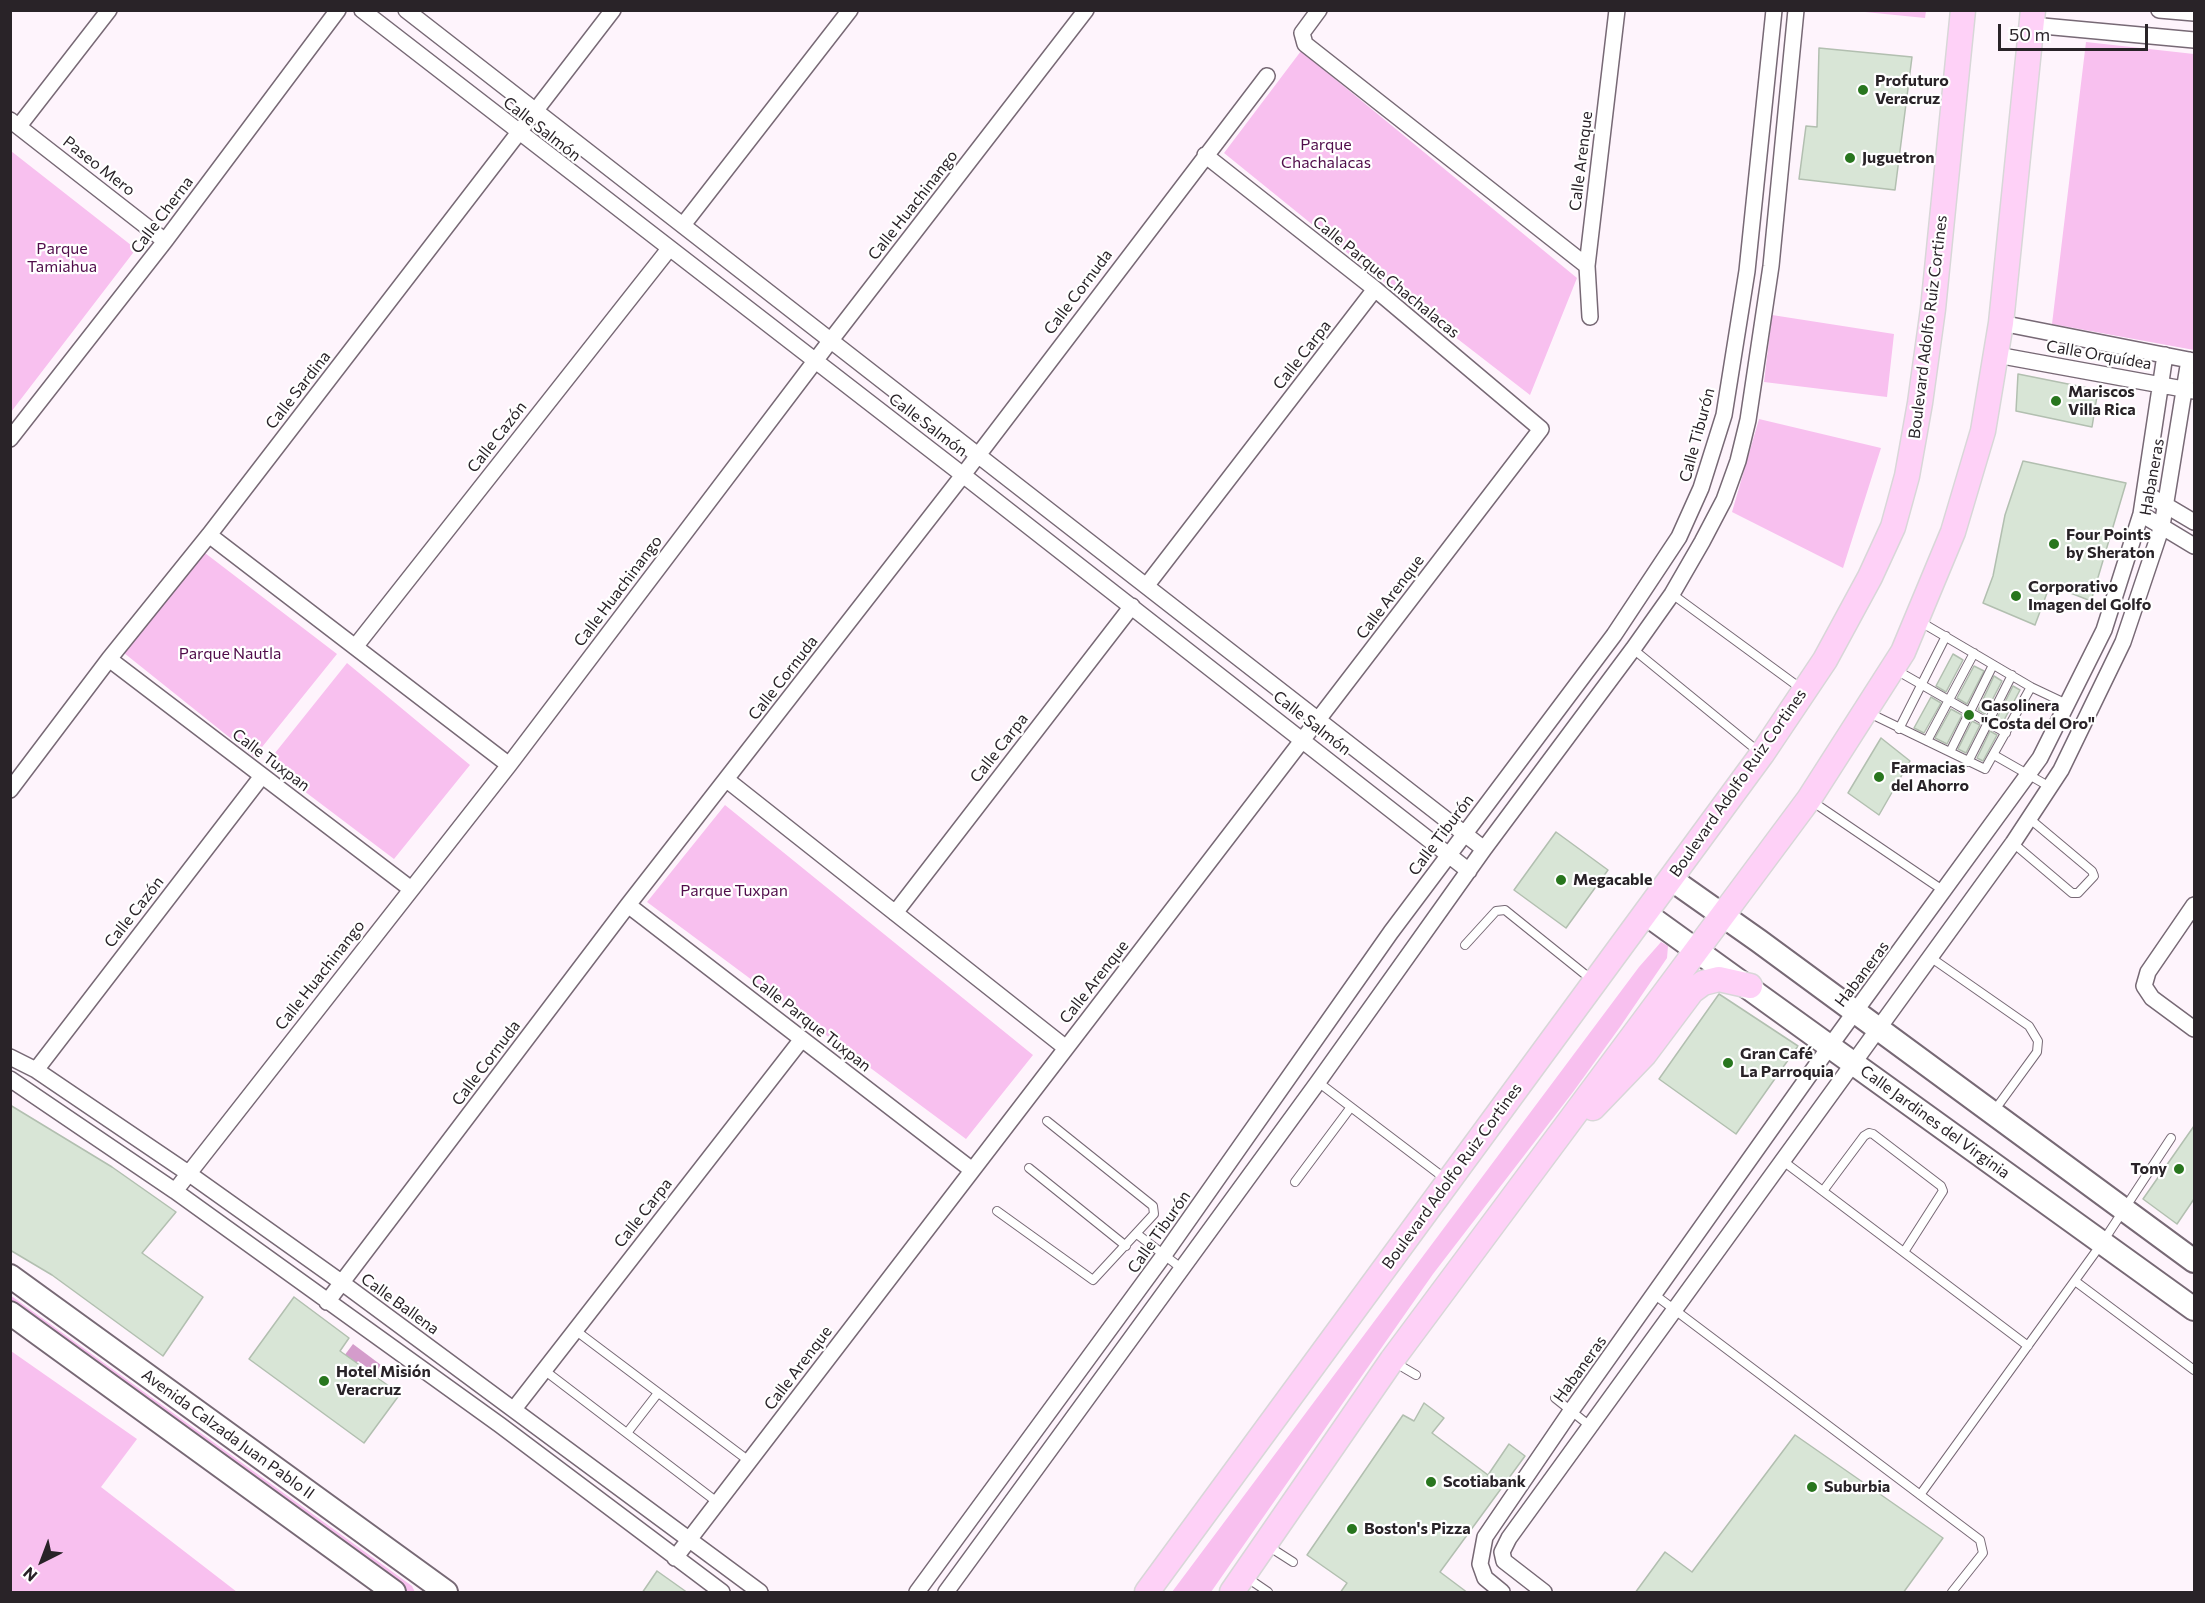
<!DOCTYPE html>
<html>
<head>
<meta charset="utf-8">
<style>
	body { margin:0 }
	#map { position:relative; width:2205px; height:1603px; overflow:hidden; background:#fef4fc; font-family:Commissioner,sans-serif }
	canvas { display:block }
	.frame { position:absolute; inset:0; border:12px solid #292328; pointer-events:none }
	.north { position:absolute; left:12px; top:1531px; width:60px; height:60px; -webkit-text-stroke:4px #fff; paint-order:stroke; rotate:222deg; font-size:16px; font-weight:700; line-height:24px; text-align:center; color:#292328 }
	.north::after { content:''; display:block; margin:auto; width:21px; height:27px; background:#292328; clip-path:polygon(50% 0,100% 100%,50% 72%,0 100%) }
	.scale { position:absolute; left:1998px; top:24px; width:150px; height:27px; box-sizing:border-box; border:3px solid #292328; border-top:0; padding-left:8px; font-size:18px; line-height:21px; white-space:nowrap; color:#292328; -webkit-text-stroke:4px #fff; paint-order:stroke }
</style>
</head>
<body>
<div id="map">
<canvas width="2205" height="1603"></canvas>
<div class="frame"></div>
<div class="north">N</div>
<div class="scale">50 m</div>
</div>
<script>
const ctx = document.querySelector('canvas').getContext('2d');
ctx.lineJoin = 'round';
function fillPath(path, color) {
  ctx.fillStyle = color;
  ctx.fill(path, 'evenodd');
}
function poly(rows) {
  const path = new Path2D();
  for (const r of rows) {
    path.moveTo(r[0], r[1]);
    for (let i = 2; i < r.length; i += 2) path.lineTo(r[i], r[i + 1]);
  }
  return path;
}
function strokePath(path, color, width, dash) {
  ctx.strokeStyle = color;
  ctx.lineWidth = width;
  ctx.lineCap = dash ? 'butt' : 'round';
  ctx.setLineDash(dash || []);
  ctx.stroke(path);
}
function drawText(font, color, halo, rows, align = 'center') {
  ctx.font = font + ' Commissioner,sans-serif';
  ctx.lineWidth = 4.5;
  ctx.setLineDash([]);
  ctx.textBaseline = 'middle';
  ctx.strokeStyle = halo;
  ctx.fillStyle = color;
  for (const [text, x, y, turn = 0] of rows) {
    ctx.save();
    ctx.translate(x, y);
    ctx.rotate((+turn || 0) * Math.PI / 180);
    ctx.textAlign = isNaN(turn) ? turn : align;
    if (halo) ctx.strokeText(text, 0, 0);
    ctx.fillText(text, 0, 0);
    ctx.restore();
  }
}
const green = poly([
	[1855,11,1926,11,1925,18],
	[2086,42,2194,54,2194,350,2052,324],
	[1301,51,1577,278,1530,395,1366,268,1224,153],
	[11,151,136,249,11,412,10,412],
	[1772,315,1894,334,1887,397,1764,382],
	[1759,419,1881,448,1843,568,1732,512],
	[205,553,337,654,254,757,124,653],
	[347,663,470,765,394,859,267,763],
	[725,805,1033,1055,966,1139,647,902],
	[1661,942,1668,946,1667,958,1620,1027,1573,1092,1433,1274,1211,1592,1172,1592,1639,967],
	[10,1295,412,1586,415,1592,405,1592,11,1305],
	[11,1351,137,1439,101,1487,237,1592,11,1592]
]);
const water = poly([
	[353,1344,381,1365,375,1373,358,1361,349,1372,338,1364]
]);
const building = poly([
	[1819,48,1912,57,1895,190,1799,179,1806,126,1817,127,1819,48],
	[2018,374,2098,390,2092,427,2016,411,2018,374],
	[2023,461,2126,483,2091,601,2050,585,2035,625,1983,603,1993,576,2005,515,2023,461],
	[1953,654,1963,660,1946,692,1936,686,1953,654],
	[1974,666,1984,671,1967,704,1957,698,1974,666],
	[1994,676,2002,681,1985,714,1978,710,1994,676],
	[2013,686,2020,690,2002,724,1996,720,2013,686],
	[1931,697,1941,703,1924,733,1914,728,1931,697],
	[1951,709,1962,715,1947,744,1935,738,1951,709],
	[1972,721,1980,725,1966,753,1958,749,1972,721],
	[1990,731,1997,735,1983,761,1977,758,1990,731],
	[1881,738,1910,761,1879,815,1848,793,1881,738],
	[1556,832,1608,870,1566,928,1514,890,1556,832],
	[1719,994,1798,1046,1736,1134,1659,1079,1719,994],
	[10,1105,112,1167,176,1212,142,1253,203,1297,163,1356,52,1275,10,1250,10,1105],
	[2194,1126,2194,1199,2177,1224,2143,1199,2194,1126],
	[294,1297,349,1338,340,1351,400,1394,364,1443,249,1359,294,1297],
	[1424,1403,1444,1418,1432,1433,1488,1475,1509,1444,1525,1456,1440,1572,1468,1593,1340,1593,1347,1583,1307,1555,1403,1415,1414,1421,1424,1403],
	[1795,1435,1943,1538,1903,1593,1635,1593,1665,1552,1692,1572,1795,1435],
	[657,1571,688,1593,642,1593,657,1571]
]);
const lane = poly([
	[1672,594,1803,690],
	[1919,621,2031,687,2067,704],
	[1633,649,1759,752],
	[1896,670,2006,733],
	[1867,712,1985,769,2031,687],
	[1899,729,1946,636],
	[1927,741,1974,653],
	[1950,752,1993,665],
	[1994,755,2050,787],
	[1968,762,2012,675],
	[1810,800,1944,891],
	[2013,843,2072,893,2078,893,2094,876,2092,871,2030,819],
	[1465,945,1496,911,1505,910,1592,980],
	[1930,957,2029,1026,2038,1041,2037,1052,1994,1111],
	[1318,1082,1447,1180],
	[1783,1161,2028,1346],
	[1029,1168,1126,1246],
	[1295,1182,1351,1107],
	[1823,1191,1864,1136,1869,1133,1873,1134,1941,1186,1943,1191,1904,1252],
	[997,1211,1093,1280,1154,1214,1153,1206,1047,1121],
	[1137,1234,1181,1268],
	[2075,1281,2194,1370],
	[1655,1295,1980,1540,1983,1553,1952,1592],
	[575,1330,749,1461],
	[1394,1362,1416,1375],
	[544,1370,717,1502],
	[1555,1398,1590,1426],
	[627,1433,658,1393],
	[1920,1495,2102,1243,2171,1138],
	[1268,1546,1293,1562],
	[1246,1577,1268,1592]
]);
const street = poly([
	[362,10,963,475,1469,871],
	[406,10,1484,849],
	[1319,10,1302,33,1305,44,1587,266],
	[2159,10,2194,13],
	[2032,25,2194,40],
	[10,120,165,241],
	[19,126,109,10],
	[683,225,850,10],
	[1590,317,1587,266,1617,10],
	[2001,323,2194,361],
	[1997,355,2194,391],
	[10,439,165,241,338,10],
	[2145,493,2194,522],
	[2141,514,2194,546],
	[209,535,509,765],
	[1147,585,1375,289],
	[355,647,669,249],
	[109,659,411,889],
	[727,780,1066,1048],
	[10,790,109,659,209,535,613,10],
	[628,905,972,1170],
	[2194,905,2148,972,2144,986,2152,998,2194,1029],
	[895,913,1132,606],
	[10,1057,36,1070,188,1173,341,1282,760,1592],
	[36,1070,262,776],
	[10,1079,175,1191,500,1425,722,1592],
	[175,1191,509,765,831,340,1086,10],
	[327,1302,628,905,963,475,1267,76],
	[514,1409,802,1039],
	[675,1558,1541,429,1375,289,1205,155],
	[917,1592,1164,1255,1391,932,1614,635,1679,537,1701,488,1724,415,1747,271,1774,10],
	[946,1592,1318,1082,1484,849,1633,649,1672,594,1702,542,1724,500,1738,461,1748,420,1771,266,1796,10],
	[1502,1592,1485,1578,1480,1564,1485,1537,1571,1411,1830,1046,2040,758,2104,630,2141,514,2165,355],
	[1544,1592,1504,1561,1502,1552,1509,1538,2013,843,2061,770,2123,642,2162,526,2189,360]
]);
const secondary = poly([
	[1671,879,1759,941,2194,1261],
	[1646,914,2194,1309],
	[10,1276,446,1592],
	[10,1313,394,1592]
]);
const primary = poly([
	[1593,1108,1644,1055,1692,991,1703,983,1719,979,1750,986],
	[1147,1592,1762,754,1825,660,1870,577,1893,527,1907,476,1920,403,1933,309,1963,10],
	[1232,1592,1392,1360,1809,799,1903,652,1953,532,1983,431,2001,323,2033,10]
]);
const markers = [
	[1863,90,6,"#28761e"],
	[1850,158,6,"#28761e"],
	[2056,401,6,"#28761e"],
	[2054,544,6,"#28761e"],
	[2016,596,6,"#28761e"],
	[1969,715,6,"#28761e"],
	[1879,777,6,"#28761e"],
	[1561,880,6,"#28761e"],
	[1728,1063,6,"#28761e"],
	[2179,1169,6,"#28761e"],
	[324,1381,6,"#28761e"],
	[1431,1482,6,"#28761e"],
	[1812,1487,6,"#28761e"],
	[1352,1529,6,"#28761e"]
];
const poiNames = [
	["Profuturo",1875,81],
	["Veracruz",1875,99],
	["Juguetron",1862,158],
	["Mariscos",2068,392],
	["Villa Rica",2068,410],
	["Four Points",2066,535],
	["by Sheraton",2066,553],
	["Corporativo",2028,587],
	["Imagen del Golfo",2028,605],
	["Gasolinera",1981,706],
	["\"Costa del Oro\"",1981,724],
	["Farmacias",1891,768],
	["del Ahorro",1891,786],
	["Megacable",1573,880],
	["Gran Café",1740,1054],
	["La Parroquia",1740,1072],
	["Tony",2167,1169,"right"],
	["Hotel Misión",336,1372],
	["Veracruz",336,1390],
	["Scotiabank",1443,1482],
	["Suburbia",1824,1487],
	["Boston's Pizza",1364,1529]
];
const streetNames = [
	["Calle Salmón",542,129,38],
	["Calle Arenque",1581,161,-83],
	["Paseo Mero",99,166,38],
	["Calle Huachinango",913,205,-52],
	["Calle Cherna",162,215,-53],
	["Calle Parque Chachalacas",1386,277,39],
	["Calle Cornuda",1078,292,-53],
	["Boulevard Adolfo Ruiz Cortines",1928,327,-83],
	["Calle Carpa",1302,355,-52],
	["Calle Orquídea",2099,355,10],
	["Calle Sardina",298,390,-52],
	["Calle Salmón",928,425,37],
	["Calle Tiburón",1697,435,-75],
	["Calle Cazón",497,437,-52],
	["Habaneras",2152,477,-80],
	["Calle Huachinango",618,591,-53],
	["Calle Arenque",1390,597,-53],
	["Calle Cornuda",783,678,-52],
	["Calle Salmón",1312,723,38],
	["Calle Carpa",999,748,-52],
	["Calle Tuxpan",271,760,37],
	["Boulevard Adolfo Ruiz Cortines",1738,783,-55],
	["Calle Tiburón",1441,835,-53],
	["Calle Cazón",134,912,-52],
	["Habaneras",1862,974,-53],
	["Calle Huachinango",320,975,-52],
	["Calle Arenque",1094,982,-52],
	["Calle Parque Tuxpan",811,1023,38],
	["Calle Cornuda",486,1063,-53],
	["Calle Jardines del Virginia",1935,1122,36],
	["Boulevard Adolfo Ruiz Cortines",1452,1176,-54],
	["Calle Carpa",643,1213,-52],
	["Calle Tiburón",1159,1232,-55],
	["Calle Ballena",400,1304,36],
	["Calle Arenque",798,1368,-53],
	["Habaneras",1580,1369,-54],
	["Avenida Calzada Juan Pablo II",228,1434,36]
];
const parkNames = [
	["Parque",1326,145],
	["Chachalacas",1326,163],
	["Parque",62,249],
	["Tamiahua",62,267],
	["Parque Nautla",230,654],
	["Parque Tuxpan",734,891]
];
fillPath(green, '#f8c0ef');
fillPath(water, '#d49ccb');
fillPath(building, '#d8e5d6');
strokePath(building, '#b2bfb0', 1.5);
strokePath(lane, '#776975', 10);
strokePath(street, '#776975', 18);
strokePath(secondary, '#776975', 26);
strokePath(primary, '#d8d7d8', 27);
strokePath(lane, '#fff', 8);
strokePath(street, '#fff', 15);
strokePath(secondary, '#fff', 22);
strokePath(primary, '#fed1f7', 24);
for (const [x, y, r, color] of markers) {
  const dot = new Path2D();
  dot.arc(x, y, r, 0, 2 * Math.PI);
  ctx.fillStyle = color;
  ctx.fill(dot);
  strokePath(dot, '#fff', 2);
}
drawText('bold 16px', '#292328', '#fff', poiNames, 'left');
drawText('16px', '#292328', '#fff', streetNames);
drawText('16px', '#500c4a', '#fff', parkNames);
</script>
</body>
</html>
